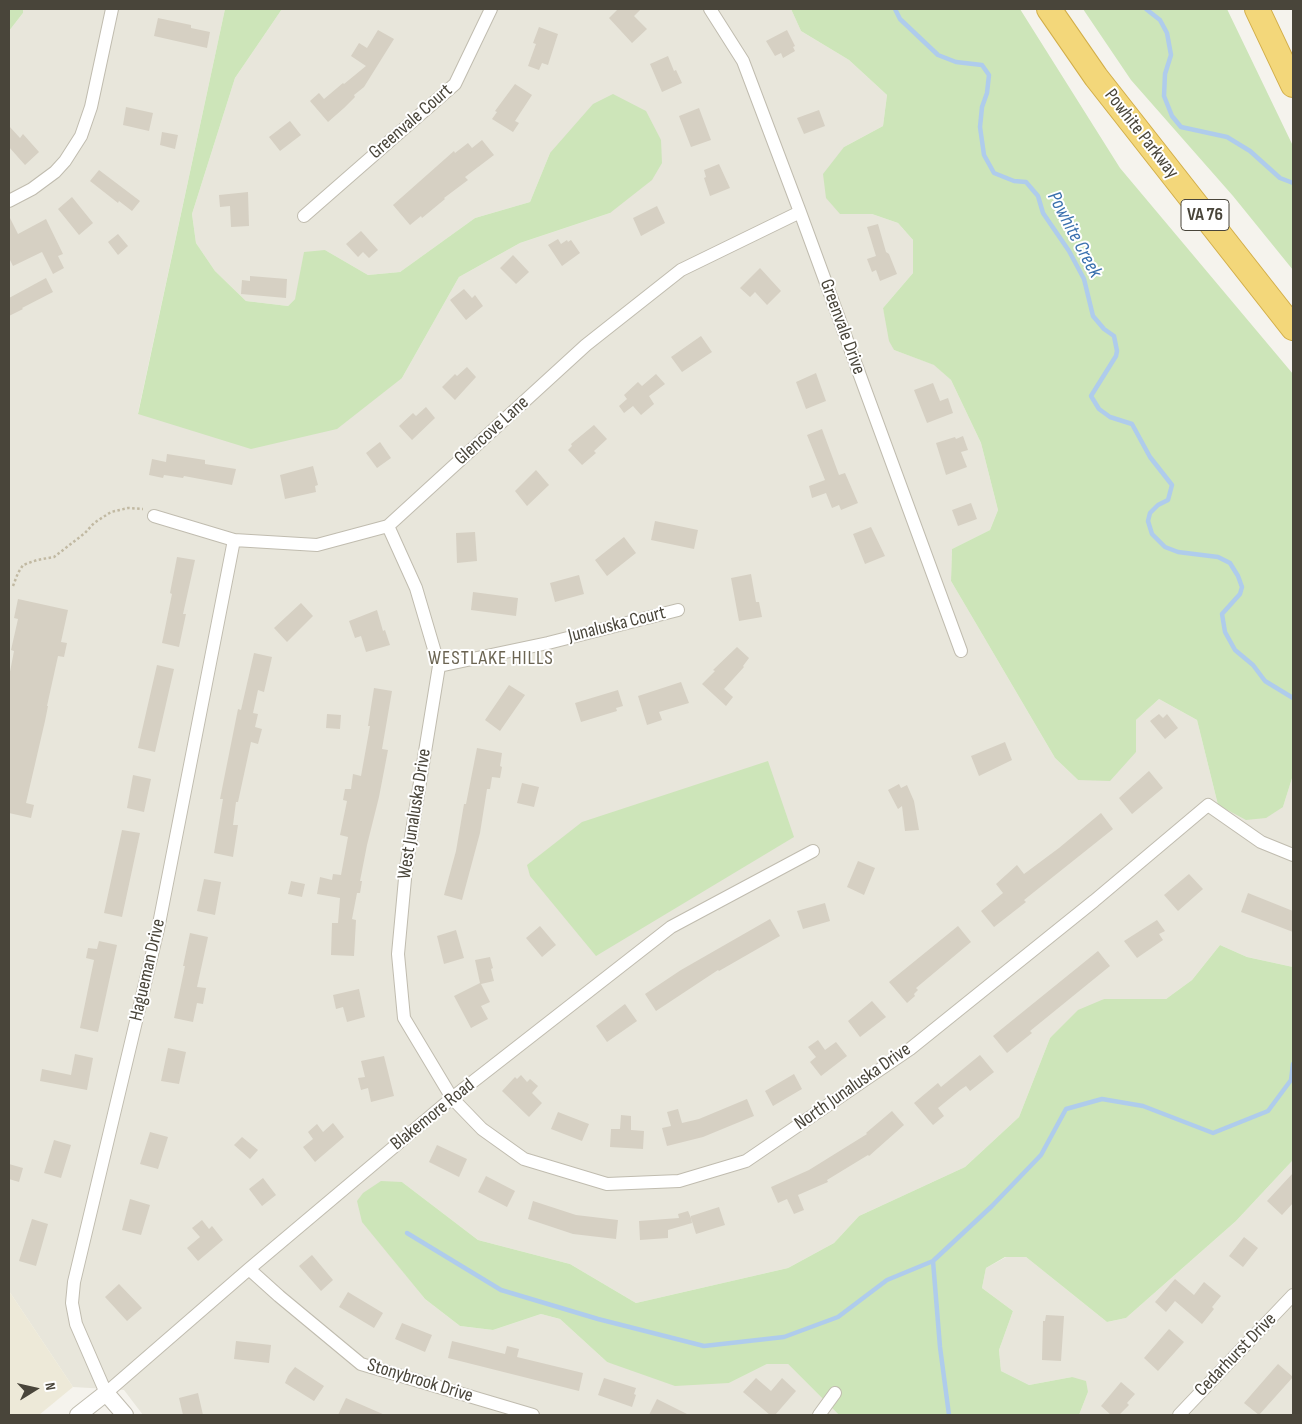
<!DOCTYPE html>
<html>
<head>
<meta charset="utf-8">
<style>
	body { margin:0 }
	#map { position:relative; width:1302px; height:1424px; overflow:hidden; background:#f5f3ed; font-family:"Sofia Sans Condensed",sans-serif }
	canvas { display:block }
	.frame { position:absolute; inset:0; border:10px solid #49453a; pointer-events:none }
	.north { position:absolute; left:10px; top:1364px; width:50px; height:50px; -webkit-text-stroke:4px #fff; paint-order:stroke; rotate:80deg; font-size:14px; font-weight:700; line-height:20px; text-align:center; color:#49453a }
	.north::after { content:''; display:block; margin:auto; width:18px; height:22px; background:#49453a; clip-path:polygon(50% 0,100% 100%,50% 72%,0 100%) }
</style>
</head>
<body>
<div id="map">
<canvas width="1302" height="1424"></canvas>
<div class="frame"></div>
<div class="north">N</div>
</div>
<script>
const ctx = document.querySelector('canvas').getContext('2d');
ctx.lineJoin = 'round';
function fillPath(path, color) {
  ctx.fillStyle = color;
  ctx.fill(path, 'evenodd');
}
function poly(rows) {
  const path = new Path2D();
  for (const r of rows) {
    path.moveTo(r[0], r[1]);
    for (let i = 2; i < r.length; i += 2) path.lineTo(r[i], r[i + 1]);
  }
  return path;
}
function strokePath(path, color, width, dash) {
  ctx.strokeStyle = color;
  ctx.lineWidth = width;
  ctx.lineCap = dash ? 'butt' : 'round';
  ctx.setLineDash(dash || []);
  ctx.stroke(path);
}
function drawText(font, color, halo, rows, align = 'center') {
  ctx.font = font + ' "Sofia Sans Condensed",sans-serif';
  ctx.lineWidth = 4;
  ctx.setLineDash([]);
  ctx.textBaseline = 'middle';
  ctx.strokeStyle = halo;
  ctx.fillStyle = color;
  for (const [text, x, y, turn = 0] of rows) {
    ctx.save();
    ctx.translate(x, y);
    ctx.rotate((+turn || 0) * Math.PI / 180);
    ctx.textAlign = isNaN(turn) ? turn : align;
    if (halo) ctx.strokeText(text, 0, 0);
    ctx.fillText(text, 0, 0);
    ctx.restore();
  }
}
const residential = poly([
	[23,9,225,9,138,413,402,378,459,277,520,243,610,213,550,153,530,202,475,218,400,272,368,275,325,250,295,299,288,306,246,301,215,271,196,243,192,214,235,78,282,9,791,9,801,31,849,60,887,95,883,126,844,147,840,214,872,214,898,223,913,240,913,273,883,308,894,350,935,365,951,380,981,443,998,510,990,530,952,549,951,581,1055,758,1078,780,1136,752,1136,720,1159,699,1197,720,1218,805,1283,807,1293,775,1293,967,1247,957,1220,945,1192,980,1166,999,1104,999,1050,1038,1019,1117,965,1167,859,1216,834,1243,788,1268,636,1303,570,1264,478,1240,402,1182,363,1222,425,1299,460,1326,493,1330,541,1314,560,1319,607,1362,729,1383,767,1364,788,1364,839,1415,143,1415,124,1390,73,1387,9,1291,9,31,23,13],
	[1293,1160,1293,1415,1079,1415,1088,1392,1072,1377,1029,1385,1001,1371,999,1350,1013,1311,982,1288,986,1268,1006,1257,1026,1257,1107,1322,1126,1318,1236,1221]
]);
const education = poly([
	[9,1291,73,1387,39,1415,9,1415]
]);
const green = poly([
	[9,9,23,9,23,13,9,31],
	[225,9,282,9,235,78,192,214,196,243,215,271,246,301,288,306,295,299,304,252,325,250,368,275,400,272,475,218,530,202,550,153,593,104,613,94,646,111,661,140,662,163,652,180,610,213,520,243,459,277,402,378,337,429,251,449,138,414],
	[791,9,1020,9,1120,168,1293,374,1293,775,1283,807,1266,818,1246,820,1218,805,1197,720,1159,699,1136,720,1136,752,1110,781,1078,780,1055,758,951,581,952,549,990,530,998,510,981,443,951,380,934,365,894,350,889,341,883,308,913,273,913,240,898,223,872,214,840,214,826,198,823,174,844,147,883,126,887,95,849,60,801,31],
	[1083,9,1227,9,1293,146,1293,270,1233,196,1131,80],
	[768,761,794,837,596,956,530,876,527,865,582,822],
	[1220,945,1247,957,1293,967,1293,1160,1236,1221,1126,1318,1107,1322,1026,1257,1005,1257,986,1268,982,1288,1013,1311,999,1350,1001,1371,1029,1385,1072,1377,1086,1381,1088,1392,1079,1415,839,1415,788,1364,767,1364,729,1383,675,1386,607,1362,560,1319,541,1314,493,1330,460,1326,425,1299,362,1222,357,1201,363,1193,381,1181,402,1182,478,1240,570,1264,636,1303,788,1268,834,1243,859,1216,965,1167,1019,1117,1050,1038,1078,1010,1104,999,1166,999,1192,980]
]);
const stream = poly([
	[895,9,900,19,938,55,956,62,982,65,989,75,987,93,982,107,980,127,984,155,994,173,1014,181,1026,182,1038,196,1043,213,1069,251,1084,279,1093,316,1104,329,1114,336,1117,351,1116,356,1091,396,1099,409,1110,417,1132,424,1150,457,1172,485,1168,500,1158,505,1150,513,1148,521,1152,534,1165,547,1178,552,1218,557,1230,563,1238,576,1242,587,1240,594,1222,614,1225,632,1235,650,1253,665,1265,681,1293,698],
	[1146,9,1160,20,1167,33,1171,55,1165,74,1164,96,1172,116,1181,127,1227,137,1250,151,1280,178,1293,183],
	[407,1233,501,1290,598,1319,704,1346,784,1337,838,1317,887,1280,933,1261,992,1206,1041,1155,1066,1109,1102,1099,1143,1106,1213,1133,1268,1111,1291,1080,1293,1064],
	[933,1261,940,1347,949,1415]
]);
const building = poly([
	[618,9,641,9,634,16,647,29,632,43,609,18],
	[158,18,191,25,191,28,210,32,207,48,154,36],
	[539,27,558,34,548,65,542,63,539,70,528,66,536,44,533,43],
	[378,30,394,39,364,87,354,95,355,97,344,108,328,122,310,101,319,93,324,99,343,83,344,84,366,66,351,56,359,43,367,48],
	[787,30,795,46,793,47,795,51,783,58,781,53,775,56,766,41],
	[668,56,674,71,676,70,682,83,662,92,650,64],
	[515,84,532,95,515,121,519,123,513,132,492,119,497,112,495,111],
	[126,107,153,113,149,131,123,125],
	[699,108,711,140,691,147,679,116],
	[819,110,825,126,804,134,797,118],
	[290,121,301,135,280,151,269,137],
	[9,126,20,138,23,134,39,152,25,165,9,147],
	[162,132,178,135,175,149,160,145],
	[482,140,494,155,465,177,468,180,444,198,445,199,422,218,421,216,410,225,393,205,454,151,455,153,468,143,472,148],
	[719,164,730,188,710,196,704,178,706,177,704,170],
	[99,170,140,201,132,211,119,201,118,203,90,181],
	[248,192,249,226,231,227,230,206,220,207,219,195],
	[72,197,93,223,79,235,58,209],
	[657,206,665,223,641,236,633,218],
	[9,216,18,234,46,219,63,254,58,256,64,268,53,274,42,252,13,266,9,258],
	[878,224,886,252,889,254,897,274,880,281,876,270,872,272,867,259,876,256,867,227],
	[361,231,378,250,369,258,363,252,358,257,346,244],
	[118,234,128,246,118,255,108,242],
	[558,239,561,244,567,240,568,242,571,240,580,253,562,266,548,245],
	[513,255,529,272,516,284,500,268],
	[760,268,781,291,767,305,755,292,750,297,740,288],
	[250,276,287,279,286,298,241,294,242,280,250,281],
	[46,278,53,292,22,308,23,309,9,316,9,298],
	[464,289,472,298,475,295,483,306,466,320,450,300],
	[701,336,712,352,682,372,671,357],
	[467,367,476,377,455,400,442,387,455,374,457,376],
	[816,373,826,401,806,409,796,382],
	[656,374,665,384,649,396,654,404,641,415,633,406,624,413,619,406,627,399,624,395,638,382,642,386],
	[933,383,940,401,948,398,953,413,927,423,914,390],
	[426,407,435,418,412,440,399,426,413,413,416,416],
	[594,425,607,439,594,451,596,453,582,465,568,450,572,446,571,444],
	[822,429,839,475,845,473,858,503,841,510,839,505,832,508,826,493,812,498,809,486,825,480,807,435],
	[963,436,968,450,961,452,967,467,946,475,936,443,955,437,956,439],
	[380,442,391,458,377,468,366,453],
	[167,454,205,460,205,464,236,469,232,485,184,476,183,478,164,475,163,478,149,475,152,459,166,462],
	[313,466,318,485,315,486,316,492,285,499,280,475],
	[536,470,549,485,527,506,515,491],
	[971,503,977,519,958,526,952,510],
	[655,521,698,530,694,549,651,540],
	[871,527,885,556,865,564,853,534],
	[475,532,477,561,457,563,456,533],
	[624,537,636,553,607,576,595,560],
	[177,557,195,560,183,614,186,614,179,647,162,643,172,594,170,593],
	[751,574,756,602,759,602,762,617,739,621,731,578],
	[579,575,584,594,555,602,550,583],
	[473,592,518,598,516,616,471,610],
	[18,599,68,610,61,642,67,643,64,657,58,656,47,706,48,706,45,721,26,803,34,805,31,818,9,813,9,677,14,651,11,650,18,619,14,618],
	[301,603,313,616,287,642,274,628],
	[377,610,383,631,385,630,390,645,366,652,361,636,355,638,349,621],
	[737,647,749,658,743,666,744,667,724,689,733,697,726,706,702,684,715,671,713,670],
	[254,653,272,657,264,692,258,690,253,713,258,714,255,727,262,729,258,744,251,742,238,802,236,802,233,825,238,825,233,857,214,853,223,799,220,799,238,709,241,710],
	[157,665,174,669,155,752,138,748],
	[681,682,689,703,659,712,662,720,647,725,638,696],
	[509,685,525,695,500,731,485,720],
	[374,688,392,691,382,749,388,750,379,797,367,845,360,881,362,881,360,893,357,893,352,919,356,920,354,956,331,955,332,923,338,923,340,898,317,894,320,877,332,880,333,874,341,875,348,837,340,835,347,801,343,800,345,789,351,789,353,774,361,776,370,726,368,726],
	[618,690,623,706,616,708,617,711,581,722,575,703],
	[327,714,341,715,340,729,326,728],
	[1159,714,1163,718,1167,714,1178,728,1165,739,1150,721],
	[1005,742,1012,760,979,776,971,756],
	[477,748,502,753,500,766,502,767,500,778,492,777,490,789,487,789,480,833,462,900,444,895,456,851,464,804,466,804],
	[1149,771,1163,788,1132,814,1119,798],
	[133,775,151,779,144,812,127,808],
	[522,783,539,787,534,807,517,803],
	[899,784,901,788,907,785,914,801,919,830,905,831,902,806,898,809,888,790],
	[1101,813,1113,829,1024,900,1026,902,994,927,981,911,1003,893,996,884,1017,865,1024,874,1059,848],
	[122,830,140,833,122,917,104,913],
	[858,861,875,868,864,895,847,887],
	[1189,874,1203,889,1178,911,1164,895],
	[204,879,221,882,215,915,197,911],
	[291,881,305,884,302,897,288,894],
	[1248,893,1293,911,1293,932,1241,912],
	[825,903,830,921,803,929,797,911],
	[770,919,780,936,719,971,718,970,656,1011,645,994,681,970],
	[1157,920,1165,931,1159,934,1163,940,1137,958,1124,941],
	[540,926,556,945,542,957,526,938],
	[958,926,971,942,916,988,918,990,914,994,915,996,907,1003,889,982],
	[456,930,464,958,444,964,437,936],
	[190,933,208,937,197,987,206,988,203,1004,197,1003,193,1022,174,1018,185,966,183,966],
	[99,941,117,945,98,1032,80,1028,94,960,86,958,88,948,97,949],
	[1098,951,1110,966,1030,1031,1032,1033,1007,1053,993,1036],
	[490,957,493,968,491,969,494,981,481,984,490,1002,481,1006,488,1019,471,1028,454,996,480,983,475,960],
	[359,989,365,1017,347,1022,343,1007,336,1009,333,995],
	[872,1001,886,1017,860,1037,848,1021],
	[625,1004,637,1021,607,1042,596,1026],
	[818,1040,825,1050,836,1042,847,1056,821,1076,810,1062,816,1057,808,1047],
	[168,1048,186,1052,179,1084,161,1081],
	[75,1054,93,1058,87,1090,40,1081,42,1069,71,1075],
	[980,1055,994,1072,970,1091,966,1086,960,1090,938,1108,944,1116,933,1125,914,1103,938,1083,941,1087],
	[384,1056,394,1096,371,1102,368,1088,361,1090,358,1078,365,1077,361,1061],
	[794,1074,802,1089,773,1106,765,1091],
	[521,1075,527,1082,530,1079,538,1086,532,1093,542,1103,529,1117,502,1091,515,1077,517,1079],
	[747,1099,754,1116,703,1137,667,1146,662,1128,671,1126,667,1112,678,1109,682,1123,699,1119],
	[892,1111,904,1125,869,1156,868,1155,827,1180,828,1182,798,1195,804,1210,794,1214,787,1199,778,1203,771,1187,809,1170,867,1134,866,1133],
	[558,1112,589,1124,582,1141,551,1129],
	[621,1115,631,1116,631,1130,644,1131,643,1149,610,1147,611,1129,620,1129],
	[333,1123,344,1137,315,1162,303,1147,313,1139,308,1132,317,1124,323,1132],
	[150,1132,168,1137,158,1169,140,1164],
	[242,1137,258,1150,250,1159,234,1145],
	[54,1140,71,1145,61,1178,44,1173],
	[437,1145,467,1159,459,1177,429,1162],
	[9,1164,23,1168,19,1182,9,1179],
	[1293,1173,1293,1203,1282,1215,1267,1201],
	[486,1176,515,1191,507,1207,478,1192],
	[263,1178,276,1195,262,1206,249,1189],
	[130,1199,150,1205,141,1235,122,1230],
	[533,1201,576,1215,618,1220,616,1239,573,1234,528,1219],
	[719,1207,725,1225,696,1234,691,1218,692,1223,668,1230,668,1238,640,1240,639,1221,679,1218,678,1214,688,1211,691,1218,691,1216],
	[32,1219,48,1224,36,1266,19,1261],
	[202,1220,209,1229,212,1226,223,1240,198,1261,187,1248,200,1237,192,1228],
	[1244,1237,1258,1248,1243,1267,1229,1256],
	[312,1255,333,1280,321,1291,299,1266],
	[1175,1279,1194,1295,1204,1282,1221,1296,1212,1307,1214,1309,1202,1324,1175,1301,1166,1312,1155,1302],
	[119,1284,142,1308,127,1321,105,1297],
	[348,1292,383,1313,374,1328,339,1307],
	[1046,1315,1064,1316,1061,1361,1042,1360,1043,1321,1045,1321],
	[402,1323,432,1335,425,1352,395,1339],
	[1169,1329,1184,1342,1158,1371,1144,1358],
	[236,1341,271,1345,269,1363,234,1359],
	[452,1341,505,1354,507,1346,519,1349,517,1357,583,1373,579,1391,448,1358],
	[1278,1364,1293,1377,1259,1415,1244,1403],
	[295,1367,324,1386,314,1401,285,1383,288,1376],
	[604,1378,636,1388,634,1394,636,1395,632,1407,598,1395],
	[756,1378,771,1391,782,1378,796,1391,775,1415,770,1415,743,1392],
	[1121,1382,1135,1394,1127,1403,1129,1405,1119,1415,1111,1415,1101,1406],
	[198,1393,203,1415,183,1415,179,1398],
	[346,1398,385,1415,338,1415],
	[657,1399,689,1415,649,1415]
]);
const path = poly([
	[13,586,18,573,23,565,37,560,54,557,85,533,94,523,111,512,128,508,143,509]
]);
const minor = poly([
	[710,9,743,61,800,212,961,651],
	[9,201,32,189,55,172,65,161,81,136,91,107,112,9],
	[304,216,455,84,491,9],
	[154,516,234,540,317,545,388,526,586,345,681,270,800,212],
	[388,526,416,588,439,666,406,868,398,954,404,1018,452,1098,482,1129,524,1159,607,1184,679,1181,746,1161,910,1049,1094,901,1208,805,1261,842,1293,855],
	[234,540,158,929,74,1282,72,1303,76,1324,106,1393,249,1269,452,1098,671,927,813,851],
	[439,666,548,643,678,610],
	[249,1269,279,1296,361,1364,533,1415],
	[819,1415,835,1393],
	[1179,1415,1293,1295]
]);
const tertiary = poly([
	[78,1415,106,1393,125,1415]
]);
const motorway = poly([
	[1049,9,1096,77,1293,328],
	[1257,9,1293,85]
]);
const shields = [
	[1205,215,48]
];
const shieldNames = [
	["VA 76",1205,215]
];
const streetNames = [
	["Greenvale Court",411,122,-41],
	["Powhite Parkway",1141,134,52],
	["Greenvale Drive",842,327,70],
	["Glencove Lane",492,431,-42],
	["Junaluska Court",617,625,-14],
	["West Junaluska Drive",415,814,-81],
	["Hagueman Drive",148,970,-77],
	["North Junaluska Drive",853,1087,-35],
	["Blakemore Road",433,1115,-39],
	["Cedarhurst Drive",1236,1355,-46],
	["Stonybrook Drive",420,1381,17]
];
const waterNames = [
	["Powhite Creek",1074,235,62]
];
const neighbourhoodNames = [
	["WESTLAKE HILLS",491,659]
];
fillPath(residential, '#e8e6db');
fillPath(education, '#ede9d8');
fillPath(green, '#cde5b9');
strokePath(stream, '#afccec', 4.5);
fillPath(building, '#d6d0c3');
strokePath(minor, '#c0bcaf', 14);
strokePath(tertiary, '#c0bcaf', 18);
strokePath(motorway, '#d2ae49', 26);
strokePath(path, '#c1b9a2', 2.5, [2.5, 2.5]);
strokePath(minor, '#fff', 12);
strokePath(tertiary, '#fff', 16);
strokePath(motorway, '#f3d77a', 24);
for (const [x, y, w] of shields) {
  const box = new Path2D();
  box.roundRect(x - w / 2, y - 15.5, w, 31, 4);
  ctx.fillStyle = '#fff';
  ctx.fill(box);
  strokePath(box, '#49453a', 1);
}
drawText('bold 18px', '#49453a', null, shieldNames);
drawText('19px', '#49453a', '#fff', streetNames);
drawText('italic 20px', '#3b71ae', '#fff', waterNames);
ctx.letterSpacing = '1px';
drawText('20px', '#6b6452', '#fff', neighbourhoodNames);
ctx.letterSpacing = '0px';
</script>
</body>
</html>
